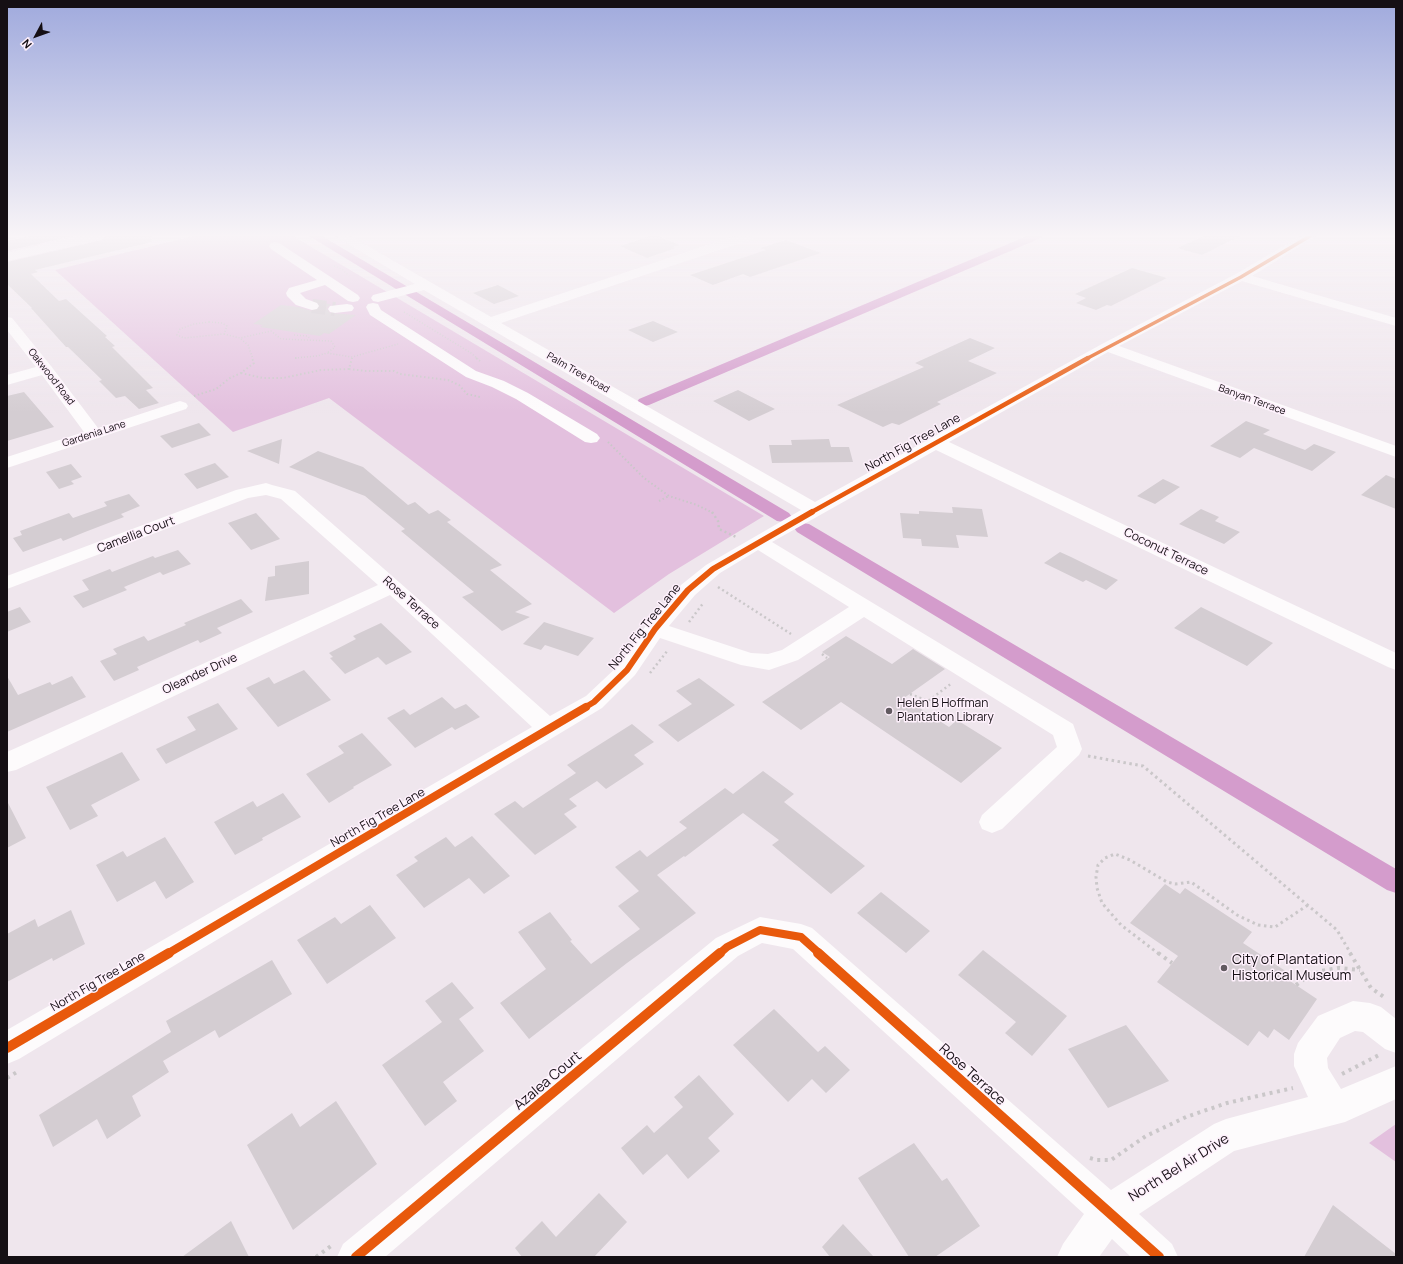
<!DOCTYPE html>
<html>
<head>
<meta charset="utf-8">
<style>
	body { margin:0 }
	#map { position:relative; width:1403px; height:1264px; overflow:hidden; background:#efe6ed; font-family:Manrope,sans-serif }
	canvas { display:block }
	.frame { position:absolute; inset:0; border:8px solid #150f14; pointer-events:none }
	.north { position:absolute; left:16px; top:16px; width:40px; height:40px; -webkit-text-stroke:3px #fef0fc; paint-order:stroke; rotate:229deg; font-size:11px; font-weight:700; line-height:16px; text-align:center; color:#150f14 }
	.north::after { content:''; display:block; margin:auto; width:14px; height:18px; background:#150f14; clip-path:polygon(50% 0,100% 100%,50% 72%,0 100%) }
</style>
</head>
<body>
<div id="map">
<canvas width="1403" height="1264"></canvas>
<div class="frame"></div>
<div class="north">N</div>
</div>
<script>
const ctx = document.querySelector('canvas').getContext('2d');
ctx.lineJoin = 'round';
function fillPath(path, color) {
  ctx.fillStyle = color;
  ctx.fill(path, 'evenodd');
}
function poly(rows) {
  const path = new Path2D();
  for (const r of rows) {
    path.moveTo(r[0], r[1]);
    for (let i = 2; i < r.length; i += 2) path.lineTo(r[i], r[i + 1]);
  }
  return path;
}
function strokePath(path, color, width, dash) {
  ctx.strokeStyle = color;
  ctx.lineWidth = width;
  ctx.lineCap = dash ? 'butt' : 'round';
  ctx.setLineDash(dash || []);
  ctx.stroke(path);
}
function drawText(font, color, halo, rows, align = 'center') {
  ctx.font = font + ' Manrope,sans-serif';
  ctx.lineWidth = 3;
  ctx.setLineDash([]);
  ctx.textBaseline = 'middle';
  ctx.strokeStyle = halo;
  ctx.fillStyle = color;
  for (const [text, x, y, turn = 0] of rows) {
    ctx.save();
    ctx.translate(x, y);
    ctx.rotate((+turn || 0) * Math.PI / 180);
    ctx.textAlign = isNaN(turn) ? turn : align;
    if (halo) ctx.strokeText(text, 0, 0);
    ctx.fillText(text, 0, 0);
    ctx.restore();
  }
}
const green = poly([
	[193,236,293,236,764,516,669,574,614,613,329,398,233,432,55,270],
	[1396,1124,1396,1162,1369,1143]
]);
const canal = poly([
	[309,236,322,236,789,513,792,517,789,521,783,522,777,521,309,236],
	[1027,236,1042,236,1041,238,649,405,644,406,639,405,637,402,639,399,1027,236],
	[803,523,809,524,1396,869,1396,893,1387,890,797,532,794,528,797,524,803,523]
]);
const building = poly([
	[29,236,73,236,7,251,7,241],
	[105,236,151,236,152,242,35,270,38,272,31,274,59,301,66,299,107,336,105,337,115,346,112,347,153,388,146,390,159,403,139,409,125,396,116,398,99,381,102,380,68,347,66,347,31,308,32,308,7,284,7,262,102,240],
	[651,236,658,236,680,245,673,247,676,248,647,258,620,246],
	[1204,236,1240,236,1202,255,1177,248],
	[786,240,821,253,750,277,743,274,713,285,690,275,766,250,760,248],
	[1132,268,1167,278,1111,306,1107,305,1096,310,1076,303,1086,298,1075,294],
	[498,285,519,296,494,304,473,293],
	[319,303,331,304,327,308,330,313,356,315,329,334,324,333,320,336,260,327,263,325,253,324,281,305,299,307,312,311,318,310,320,307],
	[653,321,678,332,653,342,628,330],
	[970,338,995,348,968,361,997,373,937,402,941,404,899,425,892,423,883,427,837,405,924,367,915,363],
	[738,390,775,409,749,421,713,401],
	[24,392,54,427,7,441,7,396],
	[1246,421,1270,430,1263,434,1305,450,1314,444,1336,452,1312,471,1254,448,1240,458,1210,446],
	[199,423,211,435,172,448,160,436],
	[282,439,279,464,247,451],
	[829,439,831,447,849,447,853,462,772,463,769,445,792,445,791,440],
	[318,451,363,467,408,505,415,502,429,514,438,510,451,520,447,522,502,565,490,570,532,604,515,612,530,617,502,631,462,597,474,592,401,531,405,529,365,496,289,467],
	[215,463,229,477,197,489,184,474],
	[71,464,82,477,71,481,74,484,59,489,46,472],
	[1386,475,1396,479,1396,509,1361,495],
	[1163,479,1180,487,1155,504,1137,496],
	[129,494,140,506,121,514,124,517,85,532,63,541,61,538,23,552,13,538,22,535,20,531,69,513,73,518,107,506,104,502],
	[952,507,982,509,988,537,956,535,959,548,922,546,921,539,903,538,900,513,919,514,919,511,953,513],
	[1201,509,1219,517,1215,521,1240,532,1224,544,1179,524],
	[256,513,280,539,251,550,228,523],
	[178,550,191,564,163,575,160,572,124,587,127,590,83,608,73,596,89,590,82,580,110,569,112,572,153,556,155,558],
	[1060,552,1071,557,1118,580,1106,590,1086,580,1083,582,1044,563],
	[309,561,309,594,265,601,268,577,275,576,275,566],
	[241,599,253,612,217,628,222,633,200,643,198,640,137,667,139,670,114,681,100,661,117,654,113,649,144,636,148,641,186,625,184,623],
	[20,607,31,622,7,632,7,612],
	[1201,607,1273,643,1247,666,1174,628],
	[544,622,594,638,578,656,545,645,541,650,523,644],
	[381,623,412,652,386,665,378,657,345,674,330,658,333,657,329,653,356,639,353,636],
	[846,636,892,664,913,649,945,669,904,698,949,727,957,720,1002,748,961,783,841,702,801,730,762,702,830,657,822,652],
	[304,670,331,700,278,727,246,688,269,677,274,684],
	[7,676,18,695,50,682,52,685,72,676,86,697,7,732],
	[699,678,735,705,678,742,658,725,692,704,676,691],
	[442,697,455,709,466,704,480,717,455,730,452,727,415,748,387,718,404,709,410,715],
	[218,703,238,729,166,764,156,749,196,730,187,717],
	[632,724,654,742,634,755,644,764,606,789,597,781,569,799,577,806,564,814,577,827,535,855,494,814,515,801,523,808,576,773,567,765],
	[362,733,392,765,353,787,354,788,329,803,306,774,344,753,338,746],
	[122,752,140,780,91,805,98,816,70,830,46,787],
	[763,771,794,794,784,802,865,866,831,894,772,845,779,840,743,813,685,857,684,856,657,875,696,913,627,963,529,1039,500,1003,546,969,518,932,550,912,572,940,570,941,591,964,640,929,618,906,639,891,615,867,640,850,647,857,687,828,679,822,725,788,733,794],
	[283,793,301,817,262,838,263,840,235,855,214,822,253,801,257,807],
	[7,801,26,838,7,848],
	[472,836,510,876,484,894,469,878,424,908,396,875,418,861,414,857,446,837,455,847],
	[165,837,194,882,166,899,155,881,117,902,96,865,123,851,127,857],
	[1165,884,1180,894,1185,888,1252,932,1243,943,1287,972,1284,977,1317,999,1289,1040,1274,1029,1268,1038,1259,1031,1248,1046,1157,982,1178,956,1130,923],
	[881,892,930,931,906,953,857,913],
	[370,905,396,938,327,984,297,940,335,917,341,924],
	[71,910,85,944,53,961,52,958,7,982,7,934,35,919,38,927],
	[983,950,1067,1016,1032,1056,1005,1033,1016,1022,958,975],
	[272,960,292,994,219,1038,215,1030,163,1061,169,1072,132,1096,141,1116,107,1139,97,1119,53,1147,39,1115,171,1032,166,1021],
	[452,982,474,1008,459,1019,484,1051,443,1082,457,1101,425,1126,382,1065,442,1022,425,1001],
	[774,1009,818,1052,825,1046,850,1070,826,1093,812,1079,788,1102,733,1045],
	[1126,1025,1169,1081,1108,1108,1068,1049],
	[699,1075,734,1114,708,1138,720,1151,688,1179,667,1154,643,1175,621,1148,647,1125,654,1133,683,1107,674,1097],
	[336,1101,377,1164,293,1230,247,1145,292,1113,300,1127],
	[914,1143,942,1181,947,1178,980,1226,935,1257,909,1257,858,1178],
	[599,1193,627,1222,594,1257,522,1257,515,1248,542,1221,556,1237],
	[1333,1205,1396,1254,1396,1257,1304,1257],
	[231,1221,249,1257,182,1257],
	[843,1224,874,1257,830,1257,822,1247]
]);
const minorTunnel = poly([
	[312,306,335,309]
]);
const pathFar4 = poly([
	[334,266,342,269,349,276],
	[404,312,471,353,478,359],
	[209,322,222,323,227,326,224,334,184,338,177,335,180,329,194,324,209,322],
	[224,334,240,338,271,331,281,339,331,341,335,347,327,353],
	[294,335,308,336,310,339],
	[241,339,248,345,253,359],
	[295,358,317,356,327,353,352,357,398,344],
	[352,359,352,357]
]);
const pathFar3 = poly([
	[295,358,297,358],
	[476,358,480,361],
	[349,369,366,371,394,371,400,374,448,380,459,385,467,394,480,397],
	[241,373,263,378,283,378,321,370,349,369,352,358],
	[194,396,216,389,230,378,241,373,254,363,252,358],
	[608,442,644,478,669,496,697,505,713,513],
	[659,501,669,496]
]);
const pathFar2 = poly([
	[712,512,718,521,719,529,736,537],
	[718,587,791,634],
	[689,622,704,602],
	[822,654,827,658],
	[650,673,668,650],
	[910,694,928,701,952,683]
]);
const pathFar1 = poly([
	[1088,756,1143,766,1337,930,1351,954],
	[1159,954,1121,925,1102,903,1097,888,1096,877,1098,865,1105,858,1115,854,1130,860,1167,882,1175,884,1191,882,1237,915,1258,925,1275,927,1308,905]
]);
const path = poly([
	[1158,953,1172,963],
	[1350,953,1371,988,1384,997],
	[1296,985,1306,978,1321,971,1339,968,1360,970],
	[1342,1074,1379,1055],
	[7,1078,17,1072],
	[1090,1158,1097,1160,1111,1160,1146,1136,1186,1117,1227,1103,1293,1088],
	[316,1257,331,1246]
]);
const minor = poly([
	[81,236,104,236,102,239,7,261,7,253,81,236],
	[335,236,350,236,491,317,735,236,754,236,752,239,501,323,815,502,1102,344,1236,274,1301,236,1316,236,1252,276,1396,318,1396,326,1242,281,1119,346,1396,446,1396,457,1108,352,949,442,1396,653,1396,670,1388,667,936,450,772,542,1073,724,1082,749,1079,755,1002,829,992,833,982,829,979,822,982,815,1057,747,1053,735,864,617,798,660,769,670,741,665,660,638,635,675,602,708,19,1059,7,1064,7,1030,532,727,390,595,16,770,7,772,7,752,378,585,281,499,266,495,248,498,7,589,7,576,236,490,266,483,272,485,295,491,399,582,550,716,586,696,619,665,647,624,681,585,706,565,801,510,424,290,378,302,373,301,371,298,373,295,415,284,335,236],
	[758,550,849,607,782,650,768,654,751,653,669,626,695,595,720,573,758,550],
	[275,242,279,243,358,295,360,298,358,301,353,302,348,301,325,285,300,293,306,299,317,303,319,306,317,309,312,310,296,305,287,296,286,293,289,288,317,280,271,249,269,246,271,243,275,242],
	[373,303,378,304,381,310,476,371,504,381,528,393,597,434,600,438,597,442,591,443,585,442,516,399,492,387,466,377,370,315,366,307,368,304,373,303],
	[347,304,352,305,354,308,352,311,335,313,330,312,328,309,330,306,347,304],
	[7,317,12,318,51,366,98,428,180,401,186,403,188,406,186,409,7,468,7,457,84,432,42,375,7,385,7,375,36,367,7,330,7,317],
	[760,917,801,924,812,928,1111,1190,1214,1124,1226,1119,1308,1097,1294,1066,1294,1054,1298,1043,1318,1016,1353,1001,1370,1003,1381,1007,1396,1019,1396,1053,1385,1049,1363,1032,1355,1031,1340,1038,1327,1058,1328,1068,1341,1089,1396,1066,1396,1099,1345,1122,1234,1151,1139,1214,1172,1244,1178,1257,1131,1257,1112,1239,1099,1257,1057,1257,1063,1244,1084,1214,793,949,762,943,738,956,385,1257,337,1257,343,1244,716,938,760,917]
]);
const cyclewayFar4 = poly([
	[1086,359,1241,277,1310,236]
]);
const cyclewayFar3 = poly([
	[810,513,1088,358]
]);
const cyclewayFar2 = poly([
	[584,708,594,702,627,670,655,629,688,590,713,569,812,512]
]);
const cyclewayFar1 = poly([
	[167,954,586,707],
	[719,954,727,947,760,930,801,937,820,954]
]);
const cycleway = poly([
	[818,953,1159,1257],
	[7,1048,169,953],
	[356,1257,720,953]
]);
const markers = [
	[889,711,4,"#615a60"],
	[1224,968,4,"#615a60"]
];
const farStreetnames = [
	["Palm Tree Road",578,373,30],
	["Oakwood Road",51,377,52],
	["Banyan Terrace",1252,400,20],
	["Gardenia Lane",94,434,-18]
];
const streetNames = [
	["North Fig Tree Lane",913,443,-29],
	["Camellia Court",136,535,-21],
	["Coconut Terrace",1166,552,26],
	["Rose Terrace",411,603,42],
	["North Fig Tree Lane",645,627,-51],
	["Oleander Drive",200,674,-25],
	["North Fig Tree Lane",378,818,-30],
	["North Fig Tree Lane",98,982,-30]
];
const poiNames = [
	["Helen B Hoffman",897,704],
	["Plantation Library",897,718]
];
const nearPoinames = [
	["City of Plantation",1232,960],
	["Historical Museum",1232,976]
];
const nearStreetnames = [
	["Rose Terrace",972,1075,42],
	["Azalea Court",548,1081,-40],
	["North Bel Air Drive",1179,1168,-32]
];
fillPath(green, '#e3c0de');
fillPath(canal, '#d49ccc');
fillPath(building, '#d4cdd2');
strokePath(minorTunnel, '#cec6cc', 14, [14, 6]);
strokePath(pathFar4, '#cac7c9', 1.5, [1, 2]);
strokePath(pathFar3, '#cac7c9', 2, [1.5, 2.5]);
strokePath(pathFar2, '#cac7c9', 2.5, [2, 3]);
strokePath(pathFar1, '#cac7c9', 3, [2.5, 3.5]);
strokePath(path, '#cac7c9', 4, [3, 4.5]);
fillPath(minor, '#fdfbfc');
strokePath(cyclewayFar4, '#e8590c', 3.5);
strokePath(cyclewayFar3, '#e8590c', 4.5);
strokePath(cyclewayFar2, '#e8590c', 6);
strokePath(cyclewayFar1, '#e8590c', 8);
strokePath(cycleway, '#e8590c', 10);
const sky = ctx.createLinearGradient(0, 0, 0, 413);
sky.addColorStop(0, '#a0aadd');
sky.addColorStop(0.57, '#f8f4f7');
sky.addColorStop(1, '#f8f4f700');
ctx.fillStyle = sky;
ctx.fillRect(0, 0, 1403, 413);
for (const [x, y, r, color] of markers) {
  const dot = new Path2D();
  dot.arc(x, y, r, 0, 2 * Math.PI);
  ctx.fillStyle = color;
  ctx.fill(dot);
  strokePath(dot, '#fef0fc', 1.5);
}
drawText('10px', '#150f14', '#fef0fc', farStreetnames);
drawText('12px', '#150f14', '#fef0fc', streetNames);
drawText('12px', '#150f14', '#fef0fc', poiNames, 'left');
drawText('14px', '#150f14', '#fef0fc', nearPoinames, 'left');
drawText('14px', '#150f14', '#fef0fc', nearStreetnames);
</script>
</body>
</html>
